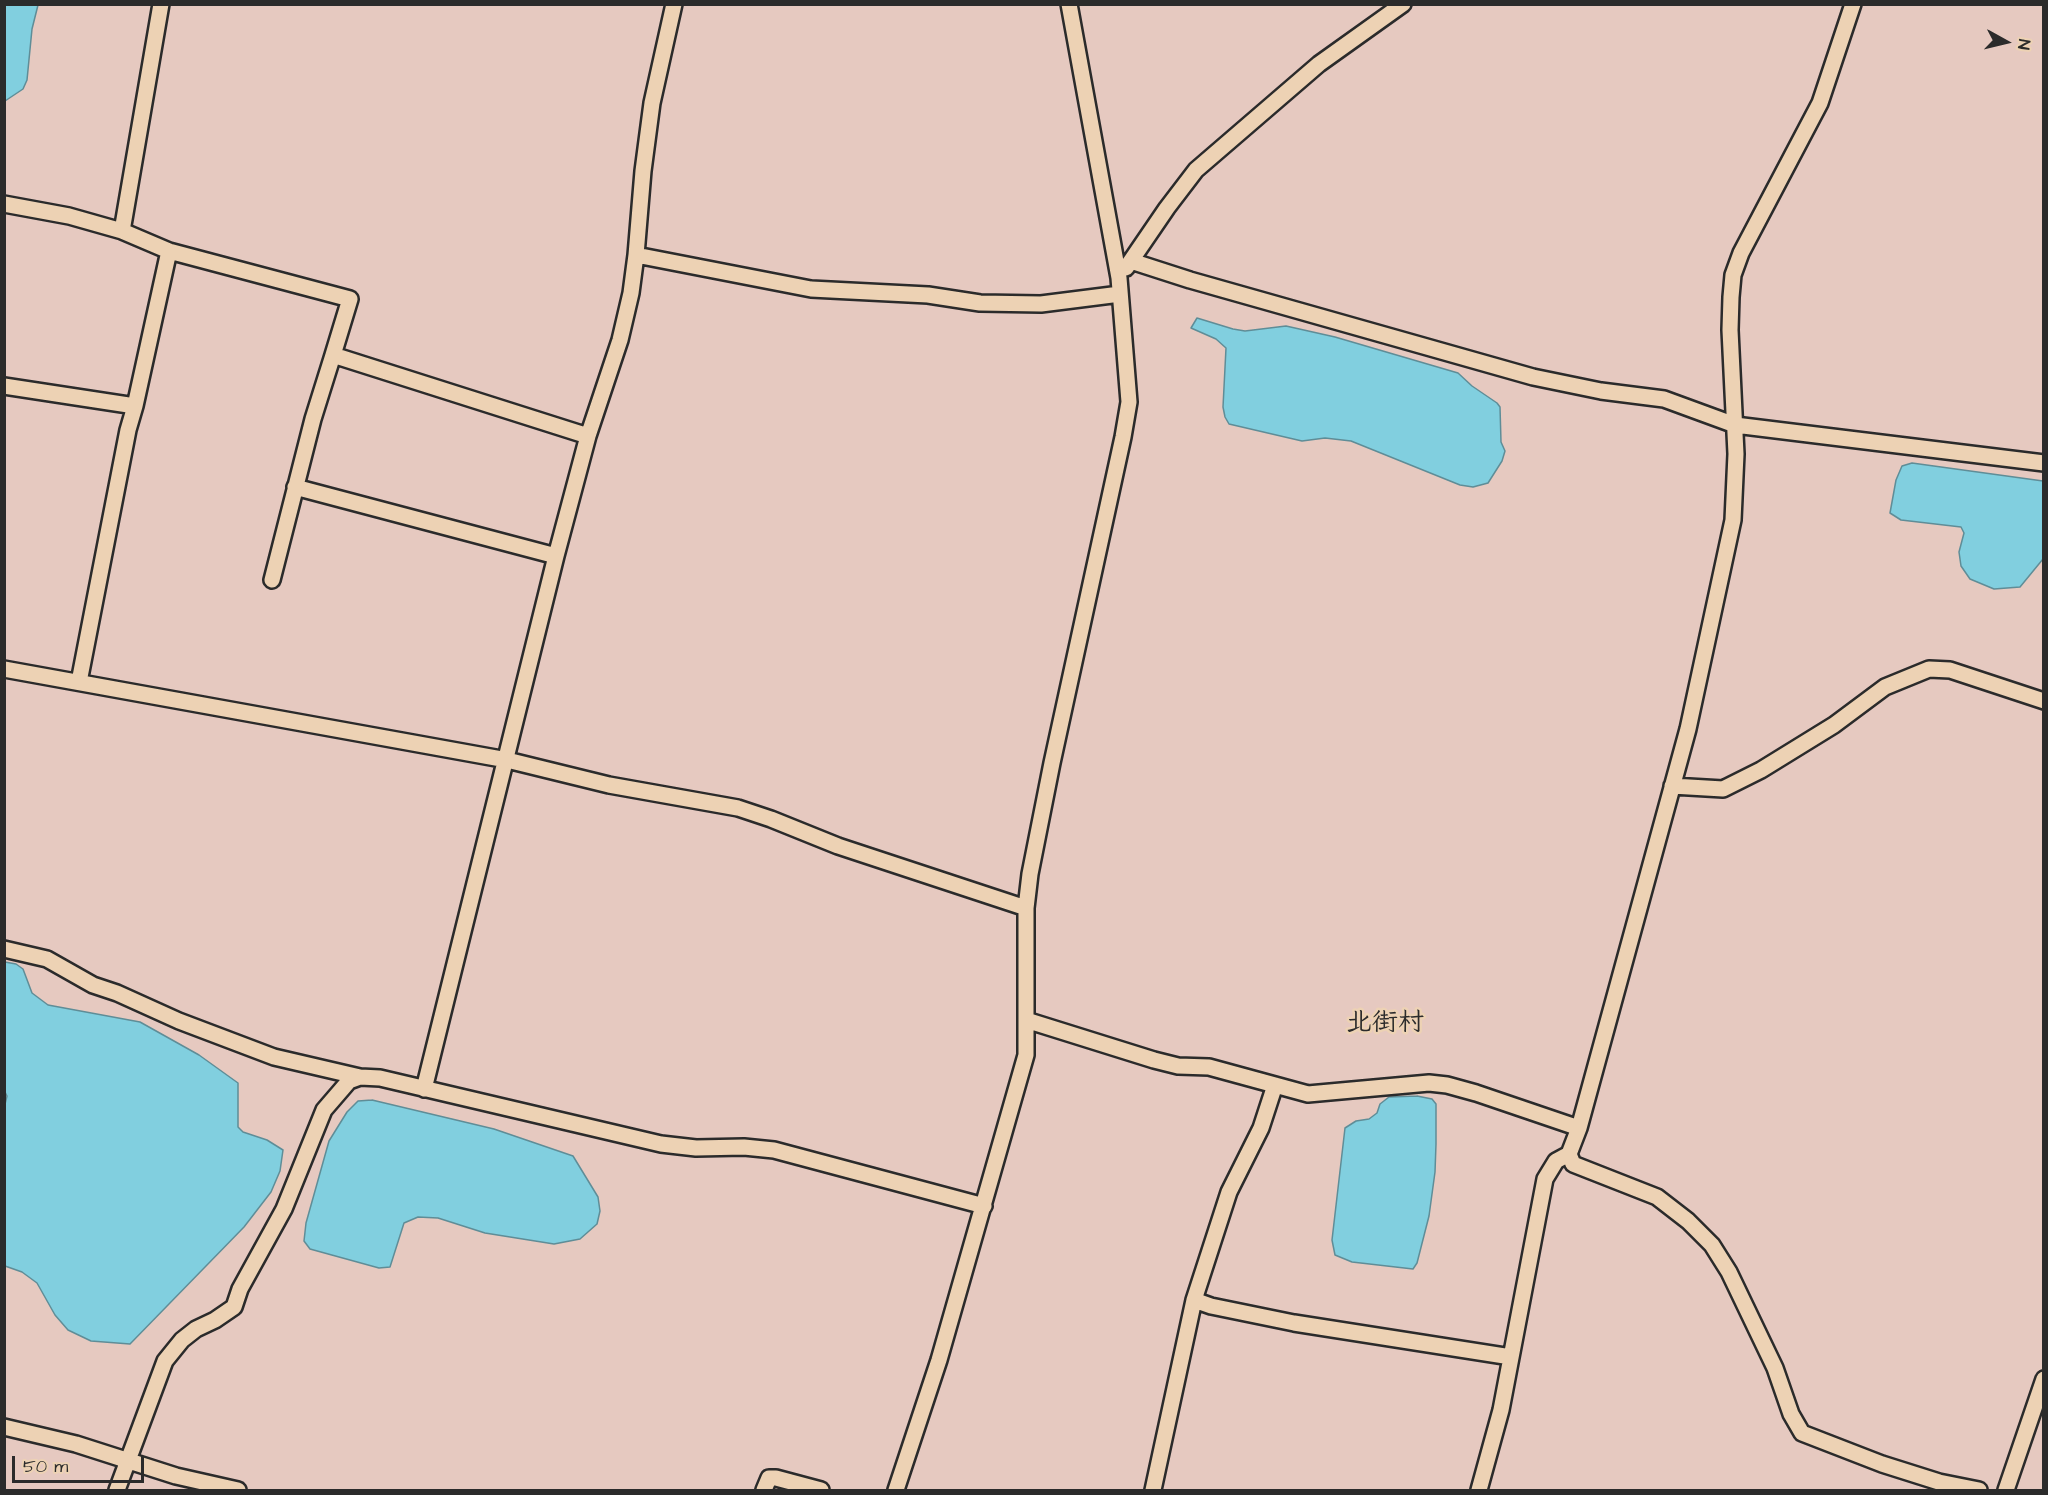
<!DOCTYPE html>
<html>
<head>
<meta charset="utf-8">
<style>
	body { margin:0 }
	#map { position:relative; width:2048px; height:1495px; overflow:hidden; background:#e6c9c0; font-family:"Architects Daughter",sans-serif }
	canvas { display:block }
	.frame { position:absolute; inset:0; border:6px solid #2b2b2b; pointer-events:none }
	.north { position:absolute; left:1976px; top:12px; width:60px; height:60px; -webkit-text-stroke:4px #edd2b4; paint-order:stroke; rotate:98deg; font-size:16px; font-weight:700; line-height:24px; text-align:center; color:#2b2b2b }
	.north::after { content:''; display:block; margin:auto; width:21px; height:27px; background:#2b2b2b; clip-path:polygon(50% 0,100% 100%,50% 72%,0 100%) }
	.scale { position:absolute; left:12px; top:1456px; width:132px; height:27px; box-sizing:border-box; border:3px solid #2b2b2b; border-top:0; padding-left:8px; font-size:18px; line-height:21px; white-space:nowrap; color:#2b2b2b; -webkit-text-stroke:4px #edd2b4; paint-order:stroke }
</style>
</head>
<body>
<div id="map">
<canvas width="2048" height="1495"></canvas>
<div class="frame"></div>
<div class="north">N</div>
<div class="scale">50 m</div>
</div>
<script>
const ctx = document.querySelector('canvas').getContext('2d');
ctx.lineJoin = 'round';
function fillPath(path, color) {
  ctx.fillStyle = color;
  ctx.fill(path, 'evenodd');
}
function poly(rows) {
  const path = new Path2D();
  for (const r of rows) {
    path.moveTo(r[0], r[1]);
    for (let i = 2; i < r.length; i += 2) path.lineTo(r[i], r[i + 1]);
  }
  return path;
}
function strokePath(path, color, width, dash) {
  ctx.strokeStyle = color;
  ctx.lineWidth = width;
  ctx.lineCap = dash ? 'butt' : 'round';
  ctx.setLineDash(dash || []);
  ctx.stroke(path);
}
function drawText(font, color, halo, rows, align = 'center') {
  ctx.font = font + ' "Architects Daughter","LXGW WenKai TC",sans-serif';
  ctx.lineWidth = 5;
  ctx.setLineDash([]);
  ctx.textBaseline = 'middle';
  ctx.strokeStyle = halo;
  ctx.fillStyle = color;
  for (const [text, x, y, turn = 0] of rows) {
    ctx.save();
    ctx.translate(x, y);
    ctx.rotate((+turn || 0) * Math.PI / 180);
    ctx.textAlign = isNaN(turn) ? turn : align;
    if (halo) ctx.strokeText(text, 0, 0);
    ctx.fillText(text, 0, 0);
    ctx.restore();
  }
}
const water = poly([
	[5,4,38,5,32,29,27,80,23,89,5,101,5,4],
	[1197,318,1233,329,1245,331,1286,326,1335,337,1458,373,1472,386,1497,403,1500,407,1501,442,1505,451,1502,461,1488,483,1473,487,1460,485,1351,441,1325,438,1302,441,1229,424,1225,417,1223,407,1226,348,1216,339,1191,328,1197,318],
	[1912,463,2043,481,2043,559,2020,587,1994,589,1970,579,1961,566,1959,552,1964,533,1961,527,1901,520,1890,513,1896,480,1902,466,1912,463],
	[5,962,16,964,23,969,32,993,48,1005,140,1022,199,1055,238,1083,238,1127,243,1132,267,1140,283,1150,280,1171,271,1192,244,1227,130,1344,91,1341,68,1330,55,1315,37,1283,22,1272,5,1266,4,1108,7,1096,4,1090,5,962],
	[1417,1096,1432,1099,1436,1104,1436,1144,1435,1172,1429,1216,1417,1263,1413,1269,1352,1262,1335,1255,1332,1240,1345,1128,1356,1121,1369,1119,1377,1113,1380,1104,1389,1097,1417,1096],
	[372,1100,494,1129,573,1156,598,1197,600,1211,597,1224,580,1239,554,1244,485,1233,438,1218,418,1217,404,1223,390,1267,379,1268,310,1249,304,1241,306,1223,329,1141,347,1112,358,1101,372,1100]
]);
const street = poly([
	[1853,4,1820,103,1741,253,1733,275,1731,297,1730,330,1736,454,1733,520,1688,729,1579,1128,1569,1154,1573,1164,1657,1197,1688,1221,1712,1245,1729,1272,1775,1368,1791,1414,1802,1433,1882,1464,1939,1482,1979,1490],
	[4,204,69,216,122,231,169,251,350,299,333,355,588,436],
	[122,231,161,4],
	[636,255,811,289,928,295,980,303,1041,304,1120,294],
	[1131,261,1190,280,1533,377,1601,391,1664,399,1735,425,2044,463],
	[1126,268,1167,208,1196,170,1319,64,1403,4],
	[4,386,135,406],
	[295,487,556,556],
	[272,580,313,419,333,355],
	[4,669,507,760,609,785,738,808,771,819,838,846,1026,908],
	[79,682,128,430,135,406,169,251],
	[1672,786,1723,789,1761,770,1834,725,1885,687,1929,669,1950,670,2044,701],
	[4,949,47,959,93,985,117,993,179,1021,274,1057,360,1077],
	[1026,1020,1154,1060,1178,1066,1209,1067,1308,1094,1429,1083,1447,1085,1476,1093,1579,1128],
	[424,1089,556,556,588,436,620,340,631,293,636,255,643,171,652,103,674,4],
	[1194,1300,1211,1306,1294,1323,1511,1357],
	[4,1427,76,1444,176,1476,238,1490],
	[117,1490,165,1361,182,1340,196,1329,215,1320,234,1307,240,1289,284,1209,324,1110,349,1081,360,1077,380,1078,661,1144,696,1148,744,1147,774,1150,984,1206],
	[764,1490,769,1478,776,1478,821,1490],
	[896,1490,939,1360,1026,1055,1026,908,1030,874,1052,763,1123,437,1129,402,1119,278,1069,4],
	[1153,1490,1194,1300,1229,1192,1261,1128,1275,1085],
	[1479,1490,1501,1410,1545,1179,1556,1161,1569,1154],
	[2006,1490,2044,1379]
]);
const quarterNames = [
	["北街村",1385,1025]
];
fillPath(water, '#81cfdf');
strokePath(water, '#5f8d97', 1.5);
strokePath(street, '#2b2b2b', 20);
strokePath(street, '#edd2b4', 15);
drawText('26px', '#2b2b2b', '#edd2b4', quarterNames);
</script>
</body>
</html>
